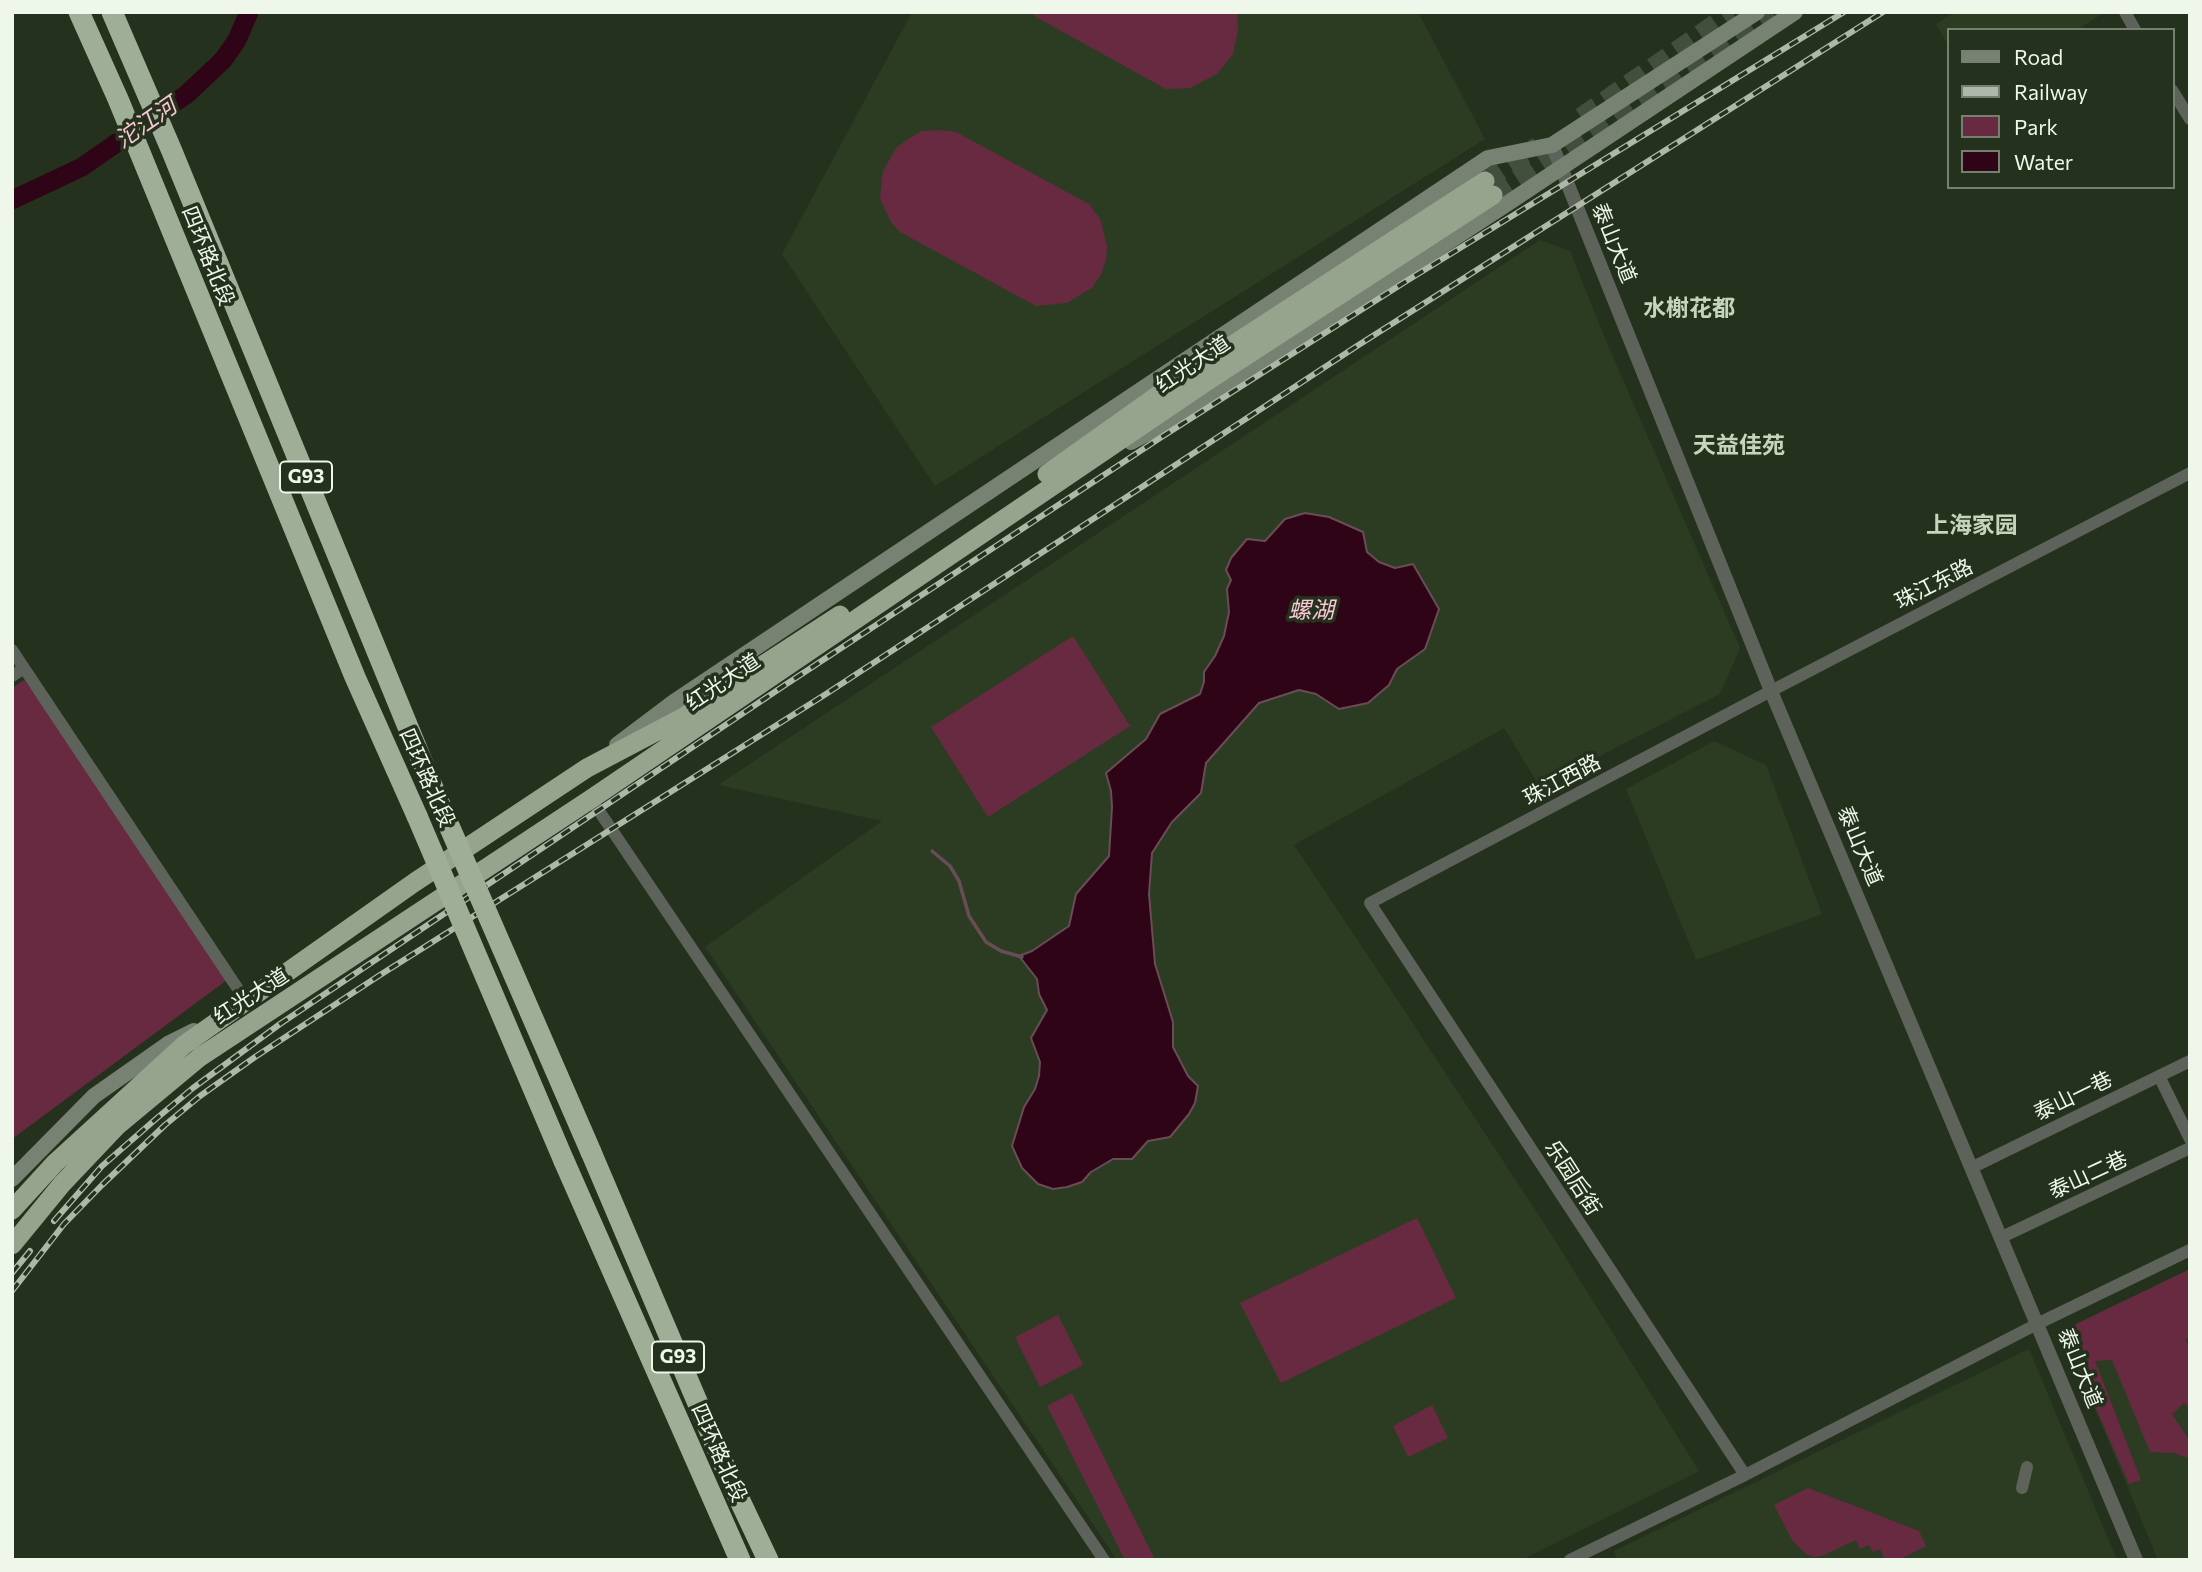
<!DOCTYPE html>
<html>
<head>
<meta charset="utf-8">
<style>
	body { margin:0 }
	#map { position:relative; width:2202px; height:1572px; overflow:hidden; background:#24311d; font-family:Commissioner,sans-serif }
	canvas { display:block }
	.frame { position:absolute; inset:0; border:14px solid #eef7ea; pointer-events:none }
	.legend { position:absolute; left:1947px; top:28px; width:228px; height:161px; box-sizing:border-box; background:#24311d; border:2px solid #75806f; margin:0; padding:9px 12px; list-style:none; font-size:21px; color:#eef7ea }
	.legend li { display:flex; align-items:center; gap:14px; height:35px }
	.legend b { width:35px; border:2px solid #75806f }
</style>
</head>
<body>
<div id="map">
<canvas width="2202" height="1572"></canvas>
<div class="frame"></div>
<ul class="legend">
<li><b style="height:9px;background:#788272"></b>Road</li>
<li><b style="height:9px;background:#aeb8a9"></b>Railway</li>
<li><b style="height:19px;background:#682a41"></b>Park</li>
<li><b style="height:19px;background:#300417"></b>Water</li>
</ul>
</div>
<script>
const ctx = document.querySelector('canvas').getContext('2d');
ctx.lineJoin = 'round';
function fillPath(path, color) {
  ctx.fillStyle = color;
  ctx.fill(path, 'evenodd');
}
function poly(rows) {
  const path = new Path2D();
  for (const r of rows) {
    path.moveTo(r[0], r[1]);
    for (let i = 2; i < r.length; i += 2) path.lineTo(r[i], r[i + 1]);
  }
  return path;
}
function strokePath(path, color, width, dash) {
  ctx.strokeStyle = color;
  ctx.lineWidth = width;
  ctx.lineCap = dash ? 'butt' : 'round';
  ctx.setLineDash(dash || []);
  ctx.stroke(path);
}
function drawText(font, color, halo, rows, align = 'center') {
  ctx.font = font + ' Commissioner,"Noto Sans SC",sans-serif';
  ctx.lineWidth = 7;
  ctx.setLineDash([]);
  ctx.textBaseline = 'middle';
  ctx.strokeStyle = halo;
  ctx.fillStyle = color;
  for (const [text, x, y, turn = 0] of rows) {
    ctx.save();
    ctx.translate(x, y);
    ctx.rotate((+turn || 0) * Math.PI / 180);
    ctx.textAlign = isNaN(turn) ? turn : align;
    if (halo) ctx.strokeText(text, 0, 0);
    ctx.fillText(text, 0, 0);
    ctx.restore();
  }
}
const built = poly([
	[912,12,1418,12,1485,139,935,486,782,254],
	[1955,12,2101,12,2102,14,2077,30,1948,30,1948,45,1936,24],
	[1540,240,1570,251,1607,343,1740,648,1720,694,1540,787,1504,728,1294,845,1404,1010,1551,1234,1699,1471,1521,1560,1117,1560,705,947,882,821,718,785],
	[1714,741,1766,765,1822,914,1696,960,1626,789],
	[2190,1269,2190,1560,2158,1560,2062,1330],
	[2029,1349,2117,1560,1617,1560,1614,1551]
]);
const green = poly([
	[1031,12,1237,12,1238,30,1233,54,1217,74,1190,88,1166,89,1036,17],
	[939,130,956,132,1089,204,1100,219,1107,246,1106,260,1101,274,1093,287,1067,303,1036,306,900,232,891,222,880,199,883,171,896,148,908,139,922,131],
	[1073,636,1130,726,988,817,931,727],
	[24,680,41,701,227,980,12,1139,12,688],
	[1417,1218,1456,1298,1281,1383,1240,1303],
	[2190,1269,2190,1338,2185,1339,2190,1350,2190,1408,2184,1403,2172,1414,2190,1441,2190,1459,2175,1453,2150,1452,2112,1360,2095,1361,2141,1480,2129,1484,2062,1331],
	[1058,1315,1083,1365,1040,1387,1015,1337],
	[1072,1393,1155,1560,1125,1560,1047,1406],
	[1432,1405,1448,1438,1408,1457,1393,1426],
	[1808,1488,1919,1531,1926,1546,1898,1560,1885,1560,1880,1549,1873,1552,1869,1545,1860,1549,1856,1540,1822,1556,1814,1557,1806,1554,1792,1540,1774,1505]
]);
const water = poly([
	[1305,513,1329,517,1363,532,1367,552,1379,562,1395,568,1413,564,1439,609,1425,649,1397,669,1389,685,1368,703,1339,709,1316,694,1299,690,1259,703,1206,763,1201,793,1172,822,1152,853,1149,894,1155,964,1173,1022,1173,1047,1188,1076,1198,1086,1195,1103,1189,1114,1170,1137,1148,1141,1132,1159,1113,1159,1091,1172,1082,1182,1067,1187,1053,1189,1038,1184,1022,1168,1012,1146,1024,1107,1035,1089,1039,1076,1040,1062,1031,1038,1047,1010,1039,994,1037,979,1019,956,1032,951,1069,926,1076,894,1109,856,1112,807,1111,791,1106,773,1146,739,1160,714,1200,694,1204,682,1204,672,1215,656,1224,636,1229,612,1227,589,1231,580,1226,570,1231,558,1247,539,1265,541,1285,519,1305,513]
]);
const stream = poly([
	[932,851,950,866,959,881,969,916,986,942,1001,951,1022,957]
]);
const river = poly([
	[12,200,82,167,187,94,223,60,237,40,249,12]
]);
const trunkTunnel = poly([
	[1581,117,1732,12],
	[1485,181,1538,146],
	[1493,195,1772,12]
]);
const minor = poly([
	[2125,12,2135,30],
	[2172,90,2190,119],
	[12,650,246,1001],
	[12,676,24,668],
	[591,799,1104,1560],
	[2159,1076,2190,1139],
	[1973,1167,2190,1061],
	[2002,1237,2190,1148],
	[1745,1475,1370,903,1771,691,2190,473],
	[2022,1488,2027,1467],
	[1570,1560,1745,1475,2039,1323,2190,1250]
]);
const tertiary = poly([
	[1552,145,1771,691,2136,1560]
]);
const secondary = poly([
	[1131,442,1179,417,1502,207,1795,12],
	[617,745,674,702,1488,158,1552,145,1757,12],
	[12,1179,94,1096,168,1044,194,1031]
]);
const trunk = poly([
	[1047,474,1185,376,1485,181],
	[12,1210,55,1163,184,1045,415,882,587,768,680,719,840,615],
	[12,1245,62,1184,117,1126,200,1057,591,799,1206,382,1493,195]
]);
const motorway = poly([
	[79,12,118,99,355,677,417,816],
	[112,12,171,149,440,805],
	[591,1152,733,1486,768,1560],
	[564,1161,740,1560]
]);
const rail = poly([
	[54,1221,102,1166,157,1118,193,1088,280,1024,785,685,1160,438,1408,280,1844,12],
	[12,1273,30,1251],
	[12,1291,64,1224,102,1185,165,1125,200,1096,255,1057,380,975,826,694,1357,346,1883,12]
]);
const motorwayBridge = poly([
	[440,805,591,1152],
	[417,816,564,1161]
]);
const shields = [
	[306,477,52],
	[678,1357,52]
];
const shieldNames = [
	["G93",306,477],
	["G93",678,1357]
];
const streetNames = [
	["泰山大道",1614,243,68],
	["四环路北段",208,256,68],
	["红光大道",1193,364,-34],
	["珠江东路",1934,584,-27],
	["红光大道",723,682,-34],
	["四环路北段",427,778,66],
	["珠江西路",1562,780,-28],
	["泰山大道",1860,846,67],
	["红光大道",251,996,-33],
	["泰山一巷",2073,1096,-26],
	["泰山二巷",2088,1175,-25],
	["乐园后街",1573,1178,57],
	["泰山大道",2080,1368,68],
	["四环路北段",719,1453,66]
];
const waterNames = [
	["沱江河",146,123,-35],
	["螺湖",1311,610]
];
const neighbourhoodNames = [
	["水榭花都",1689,308],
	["天益佳苑",1739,445],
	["上海家园",1972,525]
];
fillPath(built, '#2c3c22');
fillPath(green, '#682a41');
fillPath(water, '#300417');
strokePath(water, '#694d56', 2);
strokePath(stream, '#694d56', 3.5);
strokePath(river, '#300417', 19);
strokePath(trunkTunnel, '#424f3c', 19, [19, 10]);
strokePath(minor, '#5d635a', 12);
strokePath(tertiary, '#5d635a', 14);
strokePath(secondary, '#788272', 16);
strokePath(trunk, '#96a48e', 19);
strokePath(motorway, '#9faf97', 21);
strokePath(rail, '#aeb8a9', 6);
strokePath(rail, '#24311d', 3.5, [10]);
strokePath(motorwayBridge, '#9faf97', 21);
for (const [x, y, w] of shields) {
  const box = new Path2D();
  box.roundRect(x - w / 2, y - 15.5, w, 31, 5);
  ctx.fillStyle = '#24311d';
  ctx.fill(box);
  strokePath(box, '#eef7ea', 2);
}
drawText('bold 19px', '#eef7ea', null, shieldNames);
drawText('21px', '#eef7ea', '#24311d', streetNames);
drawText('italic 23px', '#fac7d5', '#24311d', waterNames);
drawText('bold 23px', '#c5d5bc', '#24311d', neighbourhoodNames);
</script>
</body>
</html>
